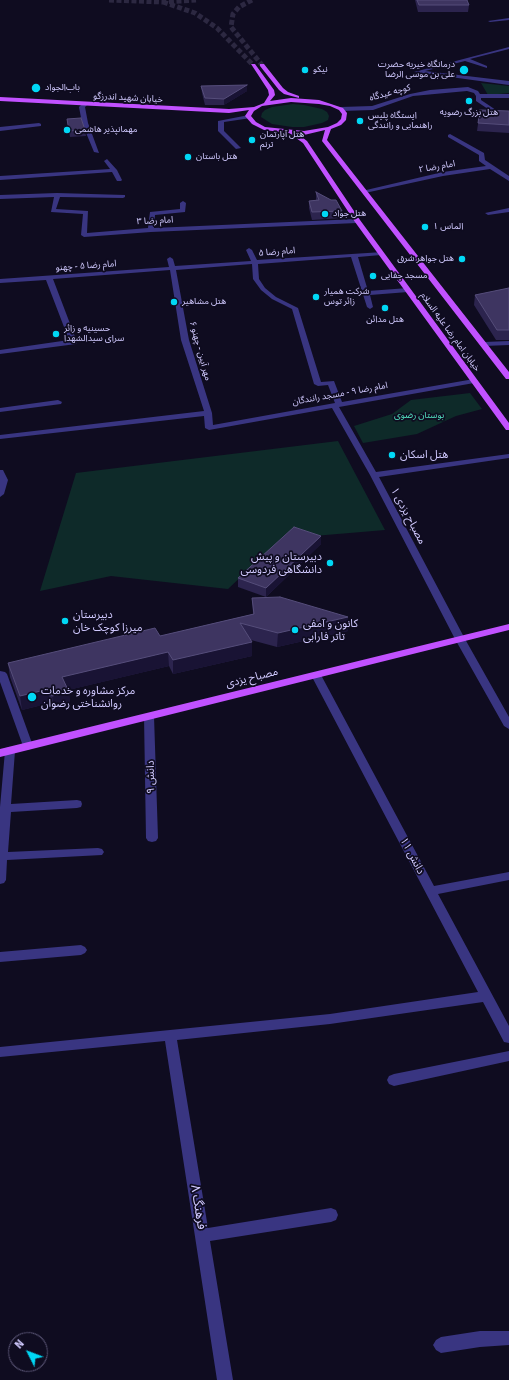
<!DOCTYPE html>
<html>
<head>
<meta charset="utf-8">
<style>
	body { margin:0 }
	#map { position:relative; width:509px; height:1380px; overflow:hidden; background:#0f0c20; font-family:Signika,sans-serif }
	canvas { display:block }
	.north { position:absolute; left:8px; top:1332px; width:40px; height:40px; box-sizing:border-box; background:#0f0c20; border:1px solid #5d5879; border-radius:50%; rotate:312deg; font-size:11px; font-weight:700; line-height:16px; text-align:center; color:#d1caff }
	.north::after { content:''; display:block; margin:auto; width:14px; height:18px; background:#00d8f5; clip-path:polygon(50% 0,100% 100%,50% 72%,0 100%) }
</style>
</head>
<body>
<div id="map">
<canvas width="509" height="1380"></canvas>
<div class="north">N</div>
</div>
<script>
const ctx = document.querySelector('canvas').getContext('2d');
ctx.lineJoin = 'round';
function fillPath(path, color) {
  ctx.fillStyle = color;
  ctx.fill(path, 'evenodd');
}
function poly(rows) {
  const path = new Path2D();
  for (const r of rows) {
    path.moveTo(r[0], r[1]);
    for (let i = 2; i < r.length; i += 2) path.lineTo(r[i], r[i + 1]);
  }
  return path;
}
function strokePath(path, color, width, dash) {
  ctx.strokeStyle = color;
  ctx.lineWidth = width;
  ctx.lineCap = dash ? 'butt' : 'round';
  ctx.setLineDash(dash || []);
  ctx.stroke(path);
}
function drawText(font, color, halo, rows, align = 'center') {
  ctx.font = font + ' Signika,"Noto Sans Arabic",sans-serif';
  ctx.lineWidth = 3.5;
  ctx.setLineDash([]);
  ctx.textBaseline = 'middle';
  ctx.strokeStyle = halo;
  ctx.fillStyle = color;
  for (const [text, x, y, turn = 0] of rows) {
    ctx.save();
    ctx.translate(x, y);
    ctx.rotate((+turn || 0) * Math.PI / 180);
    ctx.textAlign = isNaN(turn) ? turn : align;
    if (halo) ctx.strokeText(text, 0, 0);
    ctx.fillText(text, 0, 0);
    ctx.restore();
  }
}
const green = poly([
	[481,83,509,86,509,93,488,95],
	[293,104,304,105,322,109,327,112,329,116,328,120,322,123,304,127,292,127,272,124,261,117,262,113,265,110,272,107],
	[470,393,482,409,456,416,417,434,363,443,354,426,392,414,411,400],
	[338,441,385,530,302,537,288,532,228,589,111,576,40,591,76,473]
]);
const majorTunnel = poly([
	[109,0,163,2,196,0],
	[252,0,239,7,233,14,231,27,262,65],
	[163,2,195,13,217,28,253,65]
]);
const minor = poly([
	[509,18,509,20,490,22,488,21,509,18],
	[509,47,509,49,470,59,487,66,487,68,465,61,425,71,509,81,509,85,414,72,509,47],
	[468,87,478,91,480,94,509,94,509,98,481,98,481,100,496,110,497,111,494,113,476,101,476,96,474,93,467,91,413,96,373,110,341,111,338,109,341,107,372,106,410,94,430,90,468,87],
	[83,103,88,104,85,107,88,123,99,153,94,152,82,123,79,107,83,103],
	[249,115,251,116,251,118,224,122,224,131,241,148,236,149,218,131,218,121,249,115],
	[39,123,41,124,41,126,0,131,0,127,39,123],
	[450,134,484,153,485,160,509,176,509,181,490,169,443,176,365,193,362,191,443,172,486,166,479,161,479,155,448,137,448,135,450,134],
	[107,159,117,170,122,180,121,181,117,181,112,172,0,180,0,176,110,169,104,161,107,159],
	[57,193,125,195,125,197,123,198,60,197,56,209,88,211,87,233,148,228,150,212,180,209,180,203,183,201,186,203,185,212,155,215,154,228,357,219,360,221,357,223,151,232,84,237,81,235,83,214,51,212,54,197,0,199,0,195,57,193],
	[509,208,509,212,488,215,485,213,509,208],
	[249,248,252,250,257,260,383,252,383,254,381,255,358,257,368,291,408,288,411,290,408,292,370,295,373,307,370,309,367,307,351,257,258,264,259,279,265,288,276,297,298,308,321,382,334,381,342,402,474,379,478,381,474,383,339,407,376,472,509,454,509,458,379,477,465,639,509,717,509,729,504,726,455,639,370,475,332,408,209,430,205,428,204,416,0,439,0,435,204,411,181,340,170,270,53,279,77,342,76,344,0,354,0,350,69,340,46,280,0,283,0,279,169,267,167,259,170,257,173,259,175,266,251,261,246,250,249,248],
	[252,264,253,279,261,290,272,299,292,309,314,384,318,386,328,385,335,403,213,425,212,413,189,340,176,270,252,264],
	[509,341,509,345,484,346,480,344,484,342,509,341],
	[58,400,62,402,61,404,0,412,0,408,58,400],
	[0,470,3,470,8,480,4,494,0,497,0,470],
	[0,671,5,672,7,674,33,746,32,748,28,750,24,748,23,746,0,682,0,671],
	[316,672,321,675,434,886,509,872,509,880,438,894,509,1026,509,1043,504,1042,483,1002,330,1024,177,1040,208,1228,331,1208,336,1210,338,1215,336,1220,331,1222,210,1241,233,1380,217,1380,165,1041,0,1057,0,1047,330,1014,478,992,311,675,316,672],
	[149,713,154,716,158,838,156,841,152,842,148,841,146,838,144,716,149,713],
	[10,747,14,748,15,751,11,804,77,800,81,801,82,804,81,807,77,808,11,812,8,852,98,848,102,849,104,852,102,855,7,860,6,880,4,883,0,884,0,807,5,751,6,748,10,747],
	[81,945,85,947,87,950,85,953,81,955,0,962,0,952,81,945],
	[509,1051,509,1061,394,1086,389,1084,387,1080,389,1076,394,1074,509,1051],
	[480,1331,509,1331,509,1345,480,1347,441,1353,436,1350,433,1345,436,1340,441,1337,480,1331]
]);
const major = poly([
	[251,64,255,64,274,90,275,95,270,101,291,98,319,100,343,108,347,113,346,120,341,125,331,129,327,140,509,372,509,379,506,379,322,141,325,130,304,135,298,134,307,141,360,220,509,423,509,430,506,430,355,222,303,143,289,133,264,130,252,124,245,116,249,110,229,113,0,101,0,97,229,109,254,107,264,103,269,95,268,90,251,64],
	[291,102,319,104,330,106,339,110,342,114,341,119,337,123,328,127,304,131,265,127,256,122,251,116,254,111,262,106,291,102],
	[260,64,264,64,283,88,288,92,299,96,299,98,284,94,279,90,260,66,260,64],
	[509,624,509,630,0,757,0,749,509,624]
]);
const wall = poly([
	[415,0,467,0,469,5,468,12,418,12],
	[247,85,247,91,224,105,205,105,202,93,201,86],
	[480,110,509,111,509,133,477,131],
	[67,119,85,130,86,136,70,137],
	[316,192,342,211,342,218,312,220,309,208,309,201,316,200],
	[509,288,509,340,496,340,474,305,475,295],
	[321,536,321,544,266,597,238,587,238,578],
	[252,598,348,631,277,647,251,640,252,656,173,674,169,666,68,690,69,692,70,706,54,710,50,703,22,710,10,677,8,663,160,636,253,614]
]);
const shadedWall = poly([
	[247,85,247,91,224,105,224,99],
	[321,536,321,544,266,597,266,588],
	[348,617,348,631,277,647,278,633],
	[252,642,252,656,173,674,173,660],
	[168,652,169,666,64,691,62,677],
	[49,689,50,703,22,710,20,696],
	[69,692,70,706,54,710,52,696]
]);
const building = poly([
	[417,0,467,0,469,5,419,5,417,0],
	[247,85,224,99,205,98,201,86,247,85],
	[480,110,509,111,509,125,478,123,480,110],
	[81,118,85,130,69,131,67,119,81,118],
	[316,192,331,200,336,200,342,211,312,212,309,201,319,200,316,192],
	[509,288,509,330,497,330,475,295,509,288],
	[294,527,321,536,266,588,238,578,294,527],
	[280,597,348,617,278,633,240,623,252,642,173,660,168,652,62,677,69,692,52,696,49,689,20,696,8,663,155,628,160,636,254,614,252,598,280,597]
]);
const markers = [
	[305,70,4,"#00d8f5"],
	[464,70,5,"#00d8f5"],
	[36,88,5,"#00d8f5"],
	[469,101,4,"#00d8f5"],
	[360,121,4,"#00d8f5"],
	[67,130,4,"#00d8f5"],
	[252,140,4,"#00d8f5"],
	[188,157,4,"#00d8f5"],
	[325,214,4,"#00d8f5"],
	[425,227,4,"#00d8f5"],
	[462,259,4,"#00d8f5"],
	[373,276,4,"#00d8f5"],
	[316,297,4,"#00d8f5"],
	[174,302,4,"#00d8f5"],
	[385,308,4,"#00d8f5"],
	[56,334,4,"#00d8f5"],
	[392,455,4,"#00d8f5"],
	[330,563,4,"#00d8f5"],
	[65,621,4,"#00d8f5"],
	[295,630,4,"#00d8f5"],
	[32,697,5,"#00d8f5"]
];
const farPoinames = [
	["درمانگاه خیریه حضرت",455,65,"right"],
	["علی بن موسی الرضا",455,75,"right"],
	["نیکو",313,70],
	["باب‌الجواد",45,88],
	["هتل بزرگ رضویه",469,113,"center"],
	["ایستگاه پلیس",368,116],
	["راهنمایی و رانندگی",368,126],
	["مهمانپذیر هاشمی",75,130],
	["هتل آپارتمان",260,135],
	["ترنم",260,145],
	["هتل باستان",196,157],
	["هتل جواد",333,214],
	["الماس ۱",433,227],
	["هتل جواهر شرق",454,259,"right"],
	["مسجد جفایی",381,276],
	["شرکت همیار",324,292],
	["زائر توس",324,302],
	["هتل مشاهیر",182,302],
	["هتل مدائن",385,320,"center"],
	["حسینیه و زائر",64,329],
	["سرای سیدالشهدا",64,339]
];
const farStreetnames = [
	["کوچه عیدگاه",390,93,-15],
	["خیابان شهید اندرزگو",128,98,3],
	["امام رضا ۲",437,167,-10],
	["امام رضا ۳",155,221,-3],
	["امام رضا ۵",277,252,-4],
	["امام رضا ۵ - چهنو",86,266,-4],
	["خیابان امام رضا علیه السلام",450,332,54],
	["مهر آیین - چهنو ۶",200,351,75],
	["امام رضا ۹ - مسجد رانندگان",340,394,-10]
];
const farParknames = [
	["بوستان رضوی",419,416]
];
const poiNames = [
	["هتل اسکان",400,455],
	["دبیرستان و پیش",322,557,"right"],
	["دانشگاهی فردوسی",322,570,"right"],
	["دبیرستان",73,615],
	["میرزا کوچک خان",73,628],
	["کانون و آمفی",303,624],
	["تاتر فارابی",303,637],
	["مرکز مشاوره و خدمات",41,691],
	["روانشناختی رضوان",41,704]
];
const streetNames = [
	["مصباح یزدی ۱",408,516,62],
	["مصباح یزدی",252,678,-14],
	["دانش ۹",151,777,-91],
	["دانش ۱۱",412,856,62]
];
const nearStreetnames = [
	["فرهنگ ۸",198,1207,81]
];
fillPath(green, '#0e2a29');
strokePath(majorTunnel, '#2c2841', 5, [5, 2.5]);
fillPath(minor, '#393581');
fillPath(major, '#c151ff');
fillPath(wall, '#2c244e');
fillPath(shadedWall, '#191334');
fillPath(building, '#3e3561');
strokePath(building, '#554d7a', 1);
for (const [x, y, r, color] of markers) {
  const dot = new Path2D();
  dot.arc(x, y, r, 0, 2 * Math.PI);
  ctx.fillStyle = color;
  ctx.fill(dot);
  strokePath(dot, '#0f0c20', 1.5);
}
drawText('9px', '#d1caff', '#0f0c20', farPoinames, 'left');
drawText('9px', '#d1caff', '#0f0c20', farStreetnames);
drawText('9px', '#52e3c1', '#0f0c20', farParknames);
drawText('11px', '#d1caff', '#0f0c20', poiNames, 'left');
drawText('11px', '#d1caff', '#0f0c20', streetNames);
drawText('13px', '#d1caff', '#0f0c20', nearStreetnames);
</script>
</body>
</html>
